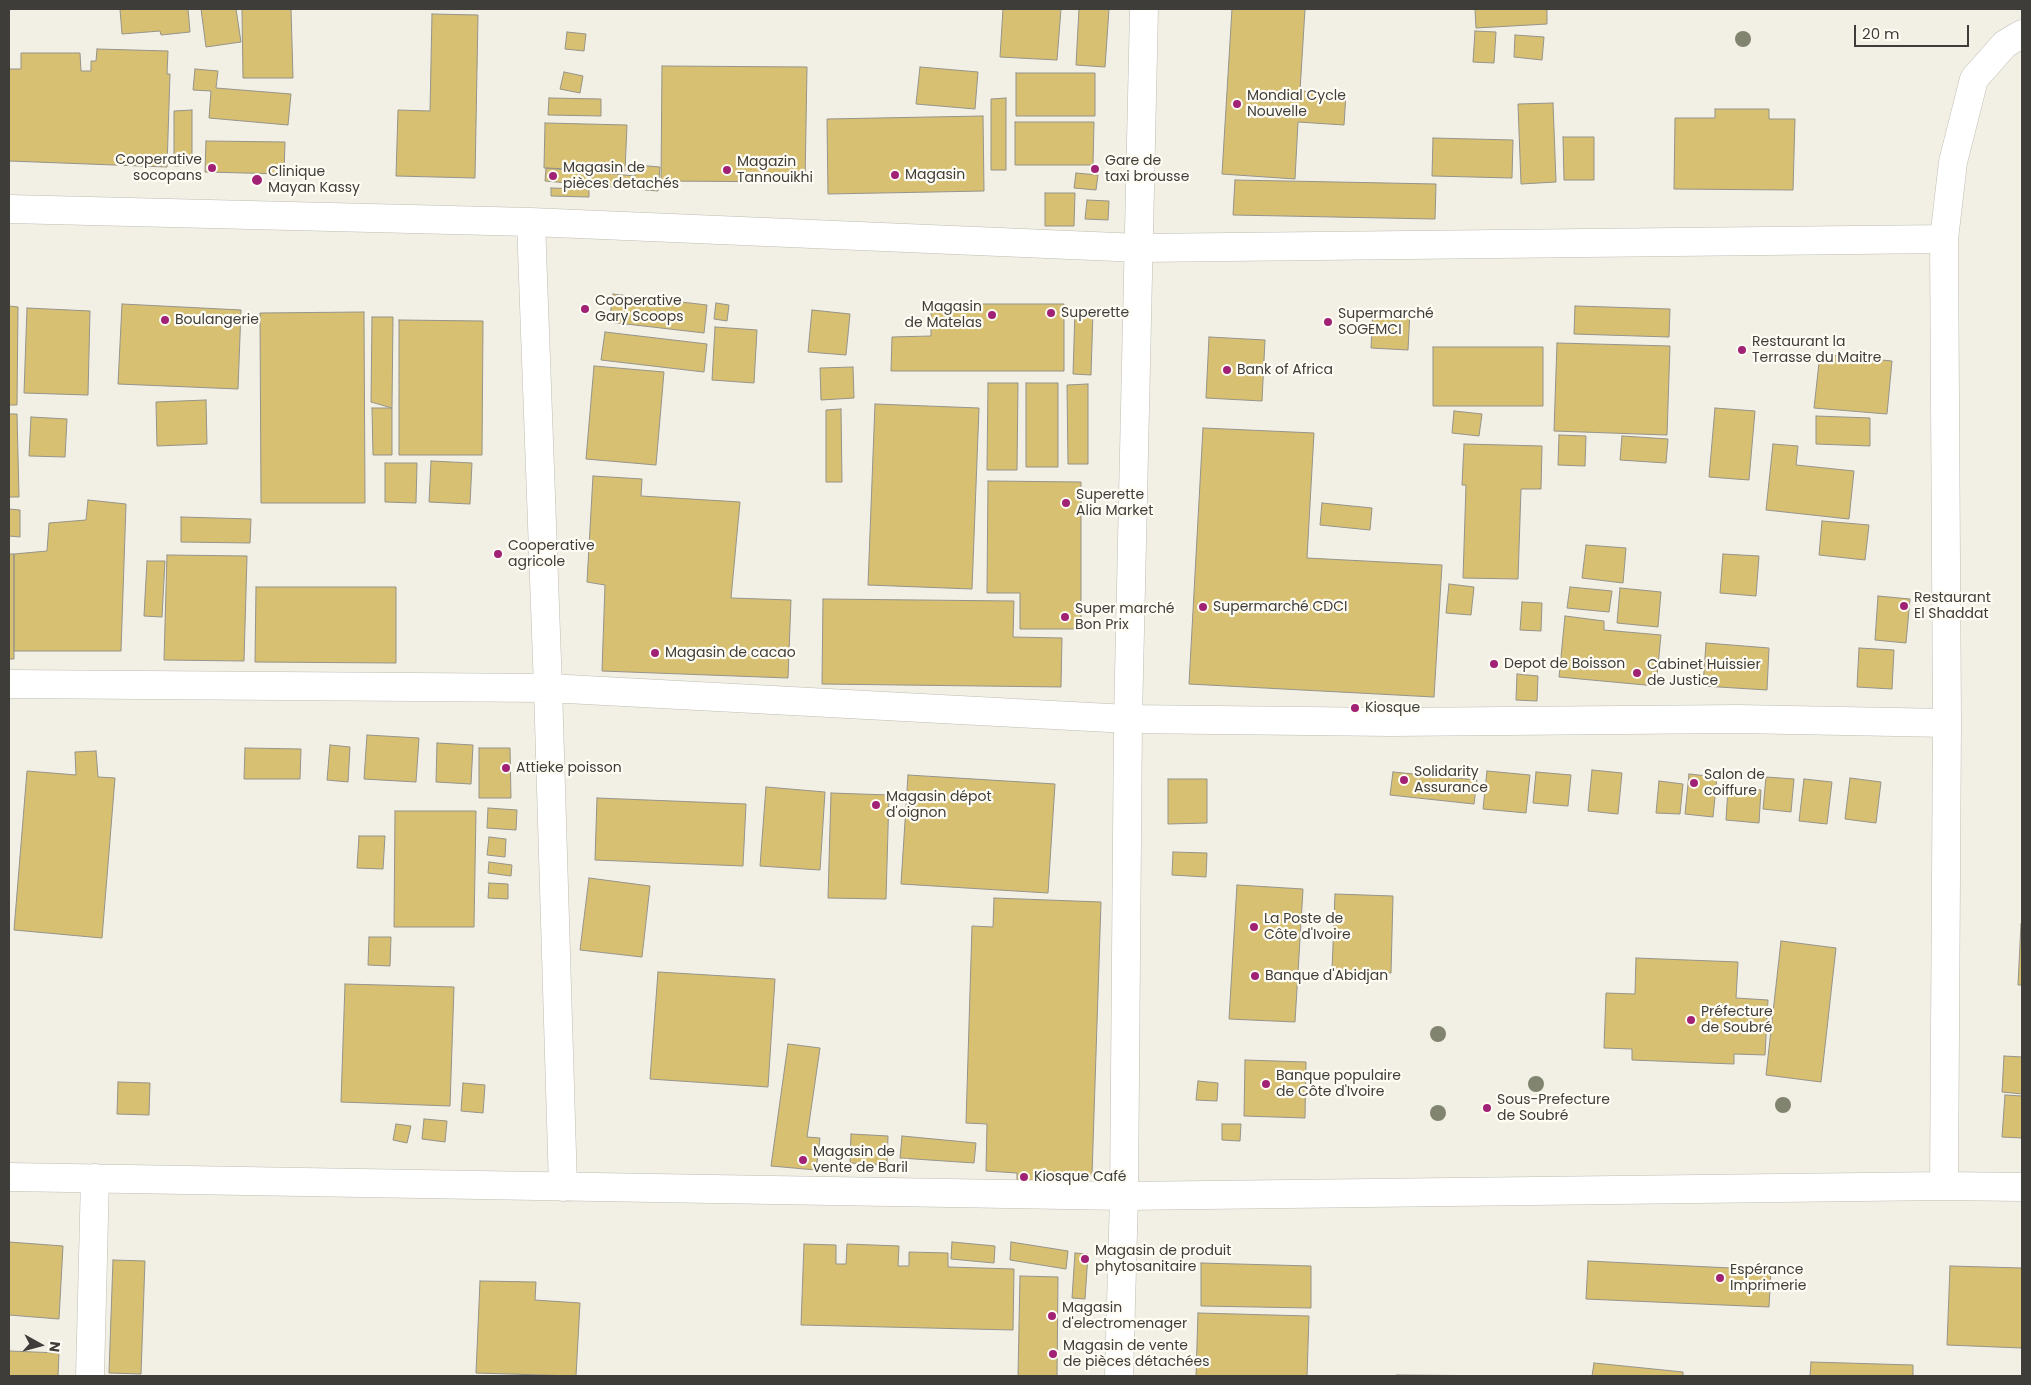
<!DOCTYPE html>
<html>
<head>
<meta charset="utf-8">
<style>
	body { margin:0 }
	#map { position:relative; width:2031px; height:1385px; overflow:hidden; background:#f2efe4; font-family:Poppins,sans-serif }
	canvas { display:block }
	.frame { position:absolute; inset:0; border:10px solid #3e3d39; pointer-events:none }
	.north { position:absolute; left:15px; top:1320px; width:50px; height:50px; -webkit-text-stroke:4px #fffcf4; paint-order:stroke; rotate:97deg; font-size:14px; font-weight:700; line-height:20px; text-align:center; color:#3e3d39 }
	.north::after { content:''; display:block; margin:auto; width:18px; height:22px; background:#3e3d39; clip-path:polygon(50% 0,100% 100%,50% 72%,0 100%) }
	.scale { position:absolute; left:1854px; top:25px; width:115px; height:22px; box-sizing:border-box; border:2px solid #3e3d39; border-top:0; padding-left:6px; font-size:15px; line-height:18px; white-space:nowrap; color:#3e3d39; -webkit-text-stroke:4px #fffcf4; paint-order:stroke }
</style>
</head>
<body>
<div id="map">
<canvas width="2031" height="1385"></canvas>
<div class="frame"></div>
<div class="north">N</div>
<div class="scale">20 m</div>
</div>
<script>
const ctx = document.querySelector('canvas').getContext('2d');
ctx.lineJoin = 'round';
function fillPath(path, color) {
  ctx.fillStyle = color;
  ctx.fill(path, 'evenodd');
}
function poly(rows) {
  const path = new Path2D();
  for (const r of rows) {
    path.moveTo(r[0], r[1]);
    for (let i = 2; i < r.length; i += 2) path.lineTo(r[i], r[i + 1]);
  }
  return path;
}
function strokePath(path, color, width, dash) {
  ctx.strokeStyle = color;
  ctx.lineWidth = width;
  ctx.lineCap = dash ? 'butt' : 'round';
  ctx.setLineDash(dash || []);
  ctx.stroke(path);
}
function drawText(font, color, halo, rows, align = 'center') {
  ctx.font = font + ' Poppins,sans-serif';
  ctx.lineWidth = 4.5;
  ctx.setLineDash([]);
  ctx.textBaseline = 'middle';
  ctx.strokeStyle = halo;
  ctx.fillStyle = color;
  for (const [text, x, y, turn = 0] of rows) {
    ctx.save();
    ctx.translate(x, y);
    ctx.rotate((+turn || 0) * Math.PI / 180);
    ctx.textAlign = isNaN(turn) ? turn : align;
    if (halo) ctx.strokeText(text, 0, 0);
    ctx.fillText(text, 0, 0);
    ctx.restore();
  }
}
const building = poly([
	[120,9,188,9,190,32,161,35,160,31,122,34,120,9],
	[201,9,236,9,241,42,206,47,201,9],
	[242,9,291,9,293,78,243,78,242,9],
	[1003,9,1061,9,1057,60,1000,57,1003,9],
	[1079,9,1109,9,1105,67,1076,65,1079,9],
	[1232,9,1305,9,1300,91,1346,94,1344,125,1298,122,1295,179,1222,174,1232,9],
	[1475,9,1547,9,1547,24,1476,28,1475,9],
	[432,14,478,15,475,178,396,176,398,110,430,111,432,14],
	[1475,31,1496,32,1494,63,1473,62,1475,31],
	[567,32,586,34,584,51,565,49,567,32],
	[1515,35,1544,37,1542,60,1514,57,1515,35],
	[97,49,168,51,167,74,170,74,167,167,9,161,9,69,21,69,21,53,80,53,81,71,91,71,91,61,96,61,97,49],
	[662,66,807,67,805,182,661,181,662,66],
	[920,67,978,72,975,109,916,104,920,67],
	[195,69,218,71,216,88,291,94,288,125,209,118,211,91,193,90,195,69],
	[564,72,583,76,580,93,560,89,564,72],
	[1016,73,1095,73,1095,116,1016,116,1016,73],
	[549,98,601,99,601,116,548,115,549,98],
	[1006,98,1006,170,991,170,991,99,1006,98],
	[1553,103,1556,182,1521,184,1518,104,1553,103],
	[1715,109,1769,109,1769,119,1795,119,1793,190,1674,189,1675,118,1715,118,1715,109],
	[192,110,192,165,174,166,174,111,192,110],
	[983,116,984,191,828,194,827,119,983,116],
	[1015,122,1094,122,1093,165,1015,165,1015,122],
	[545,123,627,125,625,171,544,168,545,123],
	[1563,137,1594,137,1594,180,1564,180,1563,137],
	[1433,138,1513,140,1512,178,1432,176,1433,138],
	[206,141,285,142,284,174,205,172,206,141],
	[636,165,660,167,658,191,545,181,546,168,635,176,636,165],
	[1076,173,1098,175,1096,190,1074,188,1076,173],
	[1235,180,1436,184,1435,219,1233,215,1235,180],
	[551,188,589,189,589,197,551,196,551,188],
	[1045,193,1075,193,1074,226,1045,226,1045,193],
	[1087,200,1109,201,1108,220,1085,219,1087,200],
	[613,294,707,305,704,333,609,322,613,294],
	[716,303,729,305,727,321,714,319,716,303],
	[122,304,241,310,238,389,118,384,122,304],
	[931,304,1064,304,1064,371,891,371,892,337,931,336,931,304],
	[9,306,18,307,17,405,9,405,9,306],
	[1575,306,1670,309,1669,337,1574,334,1575,306],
	[27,308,90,311,88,395,24,393,27,308],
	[1373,309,1410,311,1408,350,1371,348,1373,309],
	[812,310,850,314,846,355,808,352,812,310],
	[1075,311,1093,311,1091,375,1073,374,1075,311],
	[364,312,365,503,261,503,260,313,364,312],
	[372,317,393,317,392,408,371,402,372,317],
	[399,320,483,321,482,455,399,455,399,320],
	[715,327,757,330,754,383,712,380,715,327],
	[605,332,707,344,704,372,601,360,605,332],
	[1209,337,1265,340,1262,401,1206,398,1209,337],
	[1557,343,1670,346,1667,435,1554,431,1557,343],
	[1433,347,1543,347,1543,406,1433,406,1433,347],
	[1820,354,1892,361,1887,414,1814,408,1820,354],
	[594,366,664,372,656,465,586,459,594,366],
	[853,367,854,398,821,400,820,368,853,367],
	[988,383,1018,383,1017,470,987,470,988,383],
	[1026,383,1058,383,1058,467,1026,467,1026,383],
	[1088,384,1088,464,1068,464,1067,385,1088,384],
	[206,400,207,444,157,446,156,402,206,400],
	[875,404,979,408,972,589,868,585,875,404],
	[372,408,392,408,392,455,373,455,372,408],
	[1715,408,1755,411,1749,480,1709,477,1715,408],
	[841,409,842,482,826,482,826,410,841,409],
	[1454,411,1482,414,1479,436,1452,433,1454,411],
	[9,414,17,414,19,497,9,497,9,414],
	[1816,416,1870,418,1870,446,1816,444,1816,416],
	[31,417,67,419,65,457,29,456,31,417],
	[1203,428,1314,433,1307,558,1442,565,1434,697,1189,684,1203,428],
	[1559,435,1586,436,1585,466,1558,465,1559,435],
	[1622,436,1668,439,1666,463,1620,460,1622,436],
	[1464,444,1542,446,1541,489,1521,489,1518,579,1463,578,1466,485,1462,485,1464,444],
	[1773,444,1798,446,1796,465,1854,471,1849,519,1766,510,1773,444],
	[431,461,472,463,470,504,429,502,431,461],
	[385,463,417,463,416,503,385,502,385,463],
	[593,476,642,479,641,496,740,502,731,598,791,600,788,678,602,671,605,585,587,582,593,476],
	[988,481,1081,482,1081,629,1020,629,1020,593,987,593,988,481],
	[88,500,126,504,121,651,14,651,14,554,47,551,49,523,86,520,88,500],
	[1322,503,1372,508,1370,530,1320,525,1322,503],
	[9,509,20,510,20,537,9,536,9,509],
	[181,517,251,519,250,543,181,542,181,517],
	[1822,521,1869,525,1865,560,1819,555,1822,521],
	[1586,545,1626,548,1623,583,1582,578,1586,545],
	[9,554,14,554,14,659,9,659,9,554],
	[1723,554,1759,556,1756,596,1720,593,1723,554],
	[167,555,247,556,244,661,164,660,167,555],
	[147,561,165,561,162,617,144,616,147,561],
	[1449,584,1474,587,1471,615,1446,613,1449,584],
	[256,587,396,587,396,663,255,662,256,587],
	[1570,587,1612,591,1609,612,1567,608,1570,587],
	[1620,588,1661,592,1658,627,1617,623,1620,588],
	[1878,596,1910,599,1906,643,1875,640,1878,596],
	[823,599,1014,601,1013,637,1062,638,1061,687,822,684,823,599],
	[1522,602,1542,603,1541,631,1520,630,1522,602],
	[1565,616,1604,621,1604,630,1661,635,1656,686,1559,677,1565,616],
	[1706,643,1769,648,1767,690,1703,686,1706,643],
	[1859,648,1894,650,1892,689,1857,687,1859,648],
	[1517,674,1538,676,1537,701,1516,700,1517,674],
	[367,735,419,738,416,782,364,779,367,735],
	[437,743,473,745,471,784,436,782,437,743],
	[330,745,350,747,348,782,327,780,330,745],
	[245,748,301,749,300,779,244,779,245,748],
	[479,748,510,748,511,798,479,798,479,748],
	[96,751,98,777,115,778,102,938,14,930,27,771,76,775,75,752,96,751],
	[1592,770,1622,773,1618,814,1588,811,1592,770],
	[1487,771,1530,775,1526,813,1483,809,1487,771],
	[1393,772,1477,780,1474,804,1390,795,1393,772],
	[1536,772,1571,775,1568,806,1533,803,1536,772],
	[1689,774,1717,777,1713,817,1685,814,1689,774],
	[908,775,1055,784,1048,893,901,884,908,775],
	[1766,777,1794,779,1791,812,1763,809,1766,777],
	[1850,778,1881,782,1876,823,1845,819,1850,778],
	[1168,779,1207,779,1207,823,1168,824,1168,779],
	[1804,779,1832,782,1827,824,1799,821,1804,779],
	[1659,781,1683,784,1680,814,1656,813,1659,781],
	[766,787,825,792,820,870,760,866,766,787],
	[1728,788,1761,790,1759,823,1726,820,1728,788],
	[831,793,889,795,886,899,828,898,831,793],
	[597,798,746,804,743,866,595,860,597,798],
	[488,808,517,810,516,830,487,828,488,808],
	[395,811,476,811,474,927,394,927,395,811],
	[359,836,385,836,383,869,357,868,359,836],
	[489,837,506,839,505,857,487,855,489,837],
	[1173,852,1207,853,1206,877,1172,875,1173,852],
	[489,862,512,865,511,876,488,873,489,862],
	[589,878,650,886,642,957,580,950,589,878],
	[489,883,508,884,508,899,488,898,489,883],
	[1237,885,1303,889,1295,1022,1229,1019,1237,885],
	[1335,894,1393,896,1391,973,1332,971,1335,894],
	[994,898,1101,902,1092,1175,1059,1174,1058,1185,1017,1184,1017,1173,986,1171,987,1124,966,1123,972,926,993,927,994,898],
	[2021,924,2022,924,2022,985,2018,985,2021,924],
	[369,937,391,937,390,966,368,965,369,937],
	[1781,941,1836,948,1821,1082,1766,1075,1781,941],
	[1636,958,1738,962,1736,998,1768,1000,1765,1055,1734,1054,1734,1064,1632,1060,1632,1049,1604,1048,1606,993,1635,994,1636,958],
	[658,972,775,979,768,1087,650,1079,658,972],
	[345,984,454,987,450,1106,341,1102,345,984],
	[788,1044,820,1048,807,1137,820,1138,816,1170,771,1166,788,1044],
	[2004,1056,2022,1057,2022,1094,2002,1092,2004,1056],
	[1245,1060,1306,1062,1305,1118,1244,1116,1245,1060],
	[1198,1081,1218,1083,1217,1101,1196,1100,1198,1081],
	[118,1082,150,1083,149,1115,117,1114,118,1082],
	[463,1083,485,1085,483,1113,461,1111,463,1083],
	[2005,1095,2022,1096,2022,1138,2002,1137,2005,1095],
	[424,1119,447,1121,445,1142,422,1139,424,1119],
	[396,1124,411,1126,407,1143,393,1140,396,1124],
	[1222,1124,1241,1124,1240,1141,1222,1140,1222,1124],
	[851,1134,888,1136,887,1165,850,1163,851,1134],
	[902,1136,976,1143,974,1163,900,1158,902,1136],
	[9,1242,63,1246,59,1319,9,1315,9,1242],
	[952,1242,995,1246,994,1263,951,1259,952,1242],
	[1011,1242,1068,1251,1066,1269,1010,1260,1011,1242],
	[804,1244,836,1245,836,1264,846,1264,847,1244,899,1246,898,1266,909,1266,909,1252,948,1253,948,1267,1014,1269,1013,1330,801,1325,804,1244],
	[1075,1253,1088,1254,1085,1299,1072,1298,1075,1253],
	[113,1260,145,1261,141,1374,109,1373,113,1260],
	[1588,1261,1771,1270,1769,1307,1586,1299,1588,1261],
	[1201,1263,1311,1266,1311,1308,1201,1306,1201,1263],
	[1950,1266,2022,1268,2022,1348,1947,1345,1950,1266],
	[1020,1276,1058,1277,1057,1376,1018,1376,1020,1276],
	[480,1281,536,1282,535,1300,580,1303,576,1376,476,1373,480,1281],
	[1198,1313,1309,1316,1307,1376,1196,1376,1198,1313],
	[9,1351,59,1353,58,1376,9,1376,9,1351],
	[1811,1362,1913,1365,1913,1376,1810,1376,1811,1362],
	[1594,1363,1683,1372,1683,1376,1592,1376,1594,1363],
	[1397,1375,1519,1376,1397,1376,1397,1375]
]);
const minor = poly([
	[9,209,531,222,1140,248,1944,239],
	[531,222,548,688,563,1187],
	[9,684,548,688,1128,719,1391,722,1738,719,1947,723],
	[9,1177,1124,1196,1944,1186,2022,1187],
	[1944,1186,1947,723,1944,239,1953,162,1974,79,2005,44,2022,34],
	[90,1376,95,1178]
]);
const tertiary = poly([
	[1119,1376,1124,1196,1128,719,1144,9]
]);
const trees = [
	[1743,39],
	[1438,1034],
	[1536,1084],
	[1783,1105],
	[1438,1113]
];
const markers = [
	[1237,104,5,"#a12275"],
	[212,168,5,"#a12275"],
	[1095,169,5,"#a12275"],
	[727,170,5,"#a12275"],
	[895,175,5,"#a12275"],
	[553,176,5,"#a12275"],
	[257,180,6,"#a12275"],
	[585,309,5,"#a12275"],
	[1051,313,5,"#a12275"],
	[992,315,5,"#a12275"],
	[165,320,5,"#a12275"],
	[1328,322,5,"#a12275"],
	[1742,350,5,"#a12275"],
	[1227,370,5,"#a12275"],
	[1066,503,5,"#a12275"],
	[498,554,5,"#a12275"],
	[1904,606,5,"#a12275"],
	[1203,607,5,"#a12275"],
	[1065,617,5,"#a12275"],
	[655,653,5,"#a12275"],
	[1494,664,5,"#a12275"],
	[1637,673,5,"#a12275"],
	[1355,708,5,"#a12275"],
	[506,768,5,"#a12275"],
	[1404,780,5,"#a12275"],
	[1694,783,5,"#a12275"],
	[876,805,5,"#a12275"],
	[1254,927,5,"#a12275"],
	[1255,976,5,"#a12275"],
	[1691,1020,5,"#a12275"],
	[1266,1084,5,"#a12275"],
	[1487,1108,5,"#a12275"],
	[803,1160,5,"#a12275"],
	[1024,1177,5,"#a12275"],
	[1085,1259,5,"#a12275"],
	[1720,1278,5,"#a12275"],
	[1052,1316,5,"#a12275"],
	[1053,1354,5,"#a12275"]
];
const poiNames = [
	["Mondial Cycle",1247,96],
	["Nouvelle",1247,112],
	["Cooperative",202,160,"right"],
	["socopans",202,176,"right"],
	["Gare de",1105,161],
	["taxi brousse",1105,177],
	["Magazin",737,162],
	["Tannouikhi",737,178],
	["Magasin de",563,168],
	["pièces detachés",563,184],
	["Clinique",268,172],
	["Mayan Kassy",268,188],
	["Magasin",905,175],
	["Cooperative",595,301],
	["Gary Scoops",595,317],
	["Magasin",982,307,"right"],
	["de Matelas",982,323,"right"],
	["Superette",1061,313],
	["Supermarché",1338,314],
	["SOGEMCI",1338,330],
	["Boulangerie",175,320],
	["Restaurant la",1752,342],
	["Terrasse du Maitre",1752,358],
	["Bank of Africa",1237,370],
	["Superette",1076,495],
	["Alia Market",1076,511],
	["Cooperative",508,546],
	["agricole",508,562],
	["Restaurant",1914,598],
	["El Shaddat",1914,614],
	["Supermarché CDCI",1213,607],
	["Super marché",1075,609],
	["Bon Prix",1075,625],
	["Magasin de cacao",665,653],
	["Depot de Boisson",1504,664],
	["Cabinet Huissier",1647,665],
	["de Justice",1647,681],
	["Kiosque",1365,708],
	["Attieke poisson",516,768],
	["Solidarity",1414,772],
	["Assurance",1414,788],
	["Salon de",1704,775],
	["coiffure",1704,791],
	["Magasin dépot",886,797],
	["d'oignon",886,813],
	["La Poste de",1264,919],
	["Côte d'Ivoire",1264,935],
	["Banque d'Abidjan",1265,976],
	["Préfecture",1701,1012],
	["de Soubré",1701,1028],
	["Banque populaire",1276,1076],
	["de Côte d'Ivoire",1276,1092],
	["Sous-Prefecture",1497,1100],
	["de Soubré",1497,1116],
	["Magasin de",813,1152],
	["vente de Baril",813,1168],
	["Kiosque Café",1034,1177],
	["Magasin de produit",1095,1251],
	["phytosanitaire",1095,1267],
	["Espérance",1730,1270],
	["Imprimerie",1730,1286],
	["Magasin",1062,1308],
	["d'electromenager",1062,1324],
	["Magasin de vente",1063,1346],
	["de pièces détachées",1063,1362]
];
fillPath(building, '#d7c072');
strokePath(building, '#969389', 1);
strokePath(minor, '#bfbcb2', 29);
strokePath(tertiary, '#bfbcb2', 29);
strokePath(minor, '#fff', 28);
strokePath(tertiary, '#fff', 28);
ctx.fillStyle = '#81846e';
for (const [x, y] of trees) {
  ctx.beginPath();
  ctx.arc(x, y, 8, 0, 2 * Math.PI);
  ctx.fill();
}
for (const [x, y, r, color] of markers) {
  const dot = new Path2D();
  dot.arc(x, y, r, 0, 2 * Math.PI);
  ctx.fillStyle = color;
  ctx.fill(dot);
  strokePath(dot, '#fffcf4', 2);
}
drawText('14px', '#3e3d39', '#fffcf4', poiNames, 'left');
</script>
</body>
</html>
